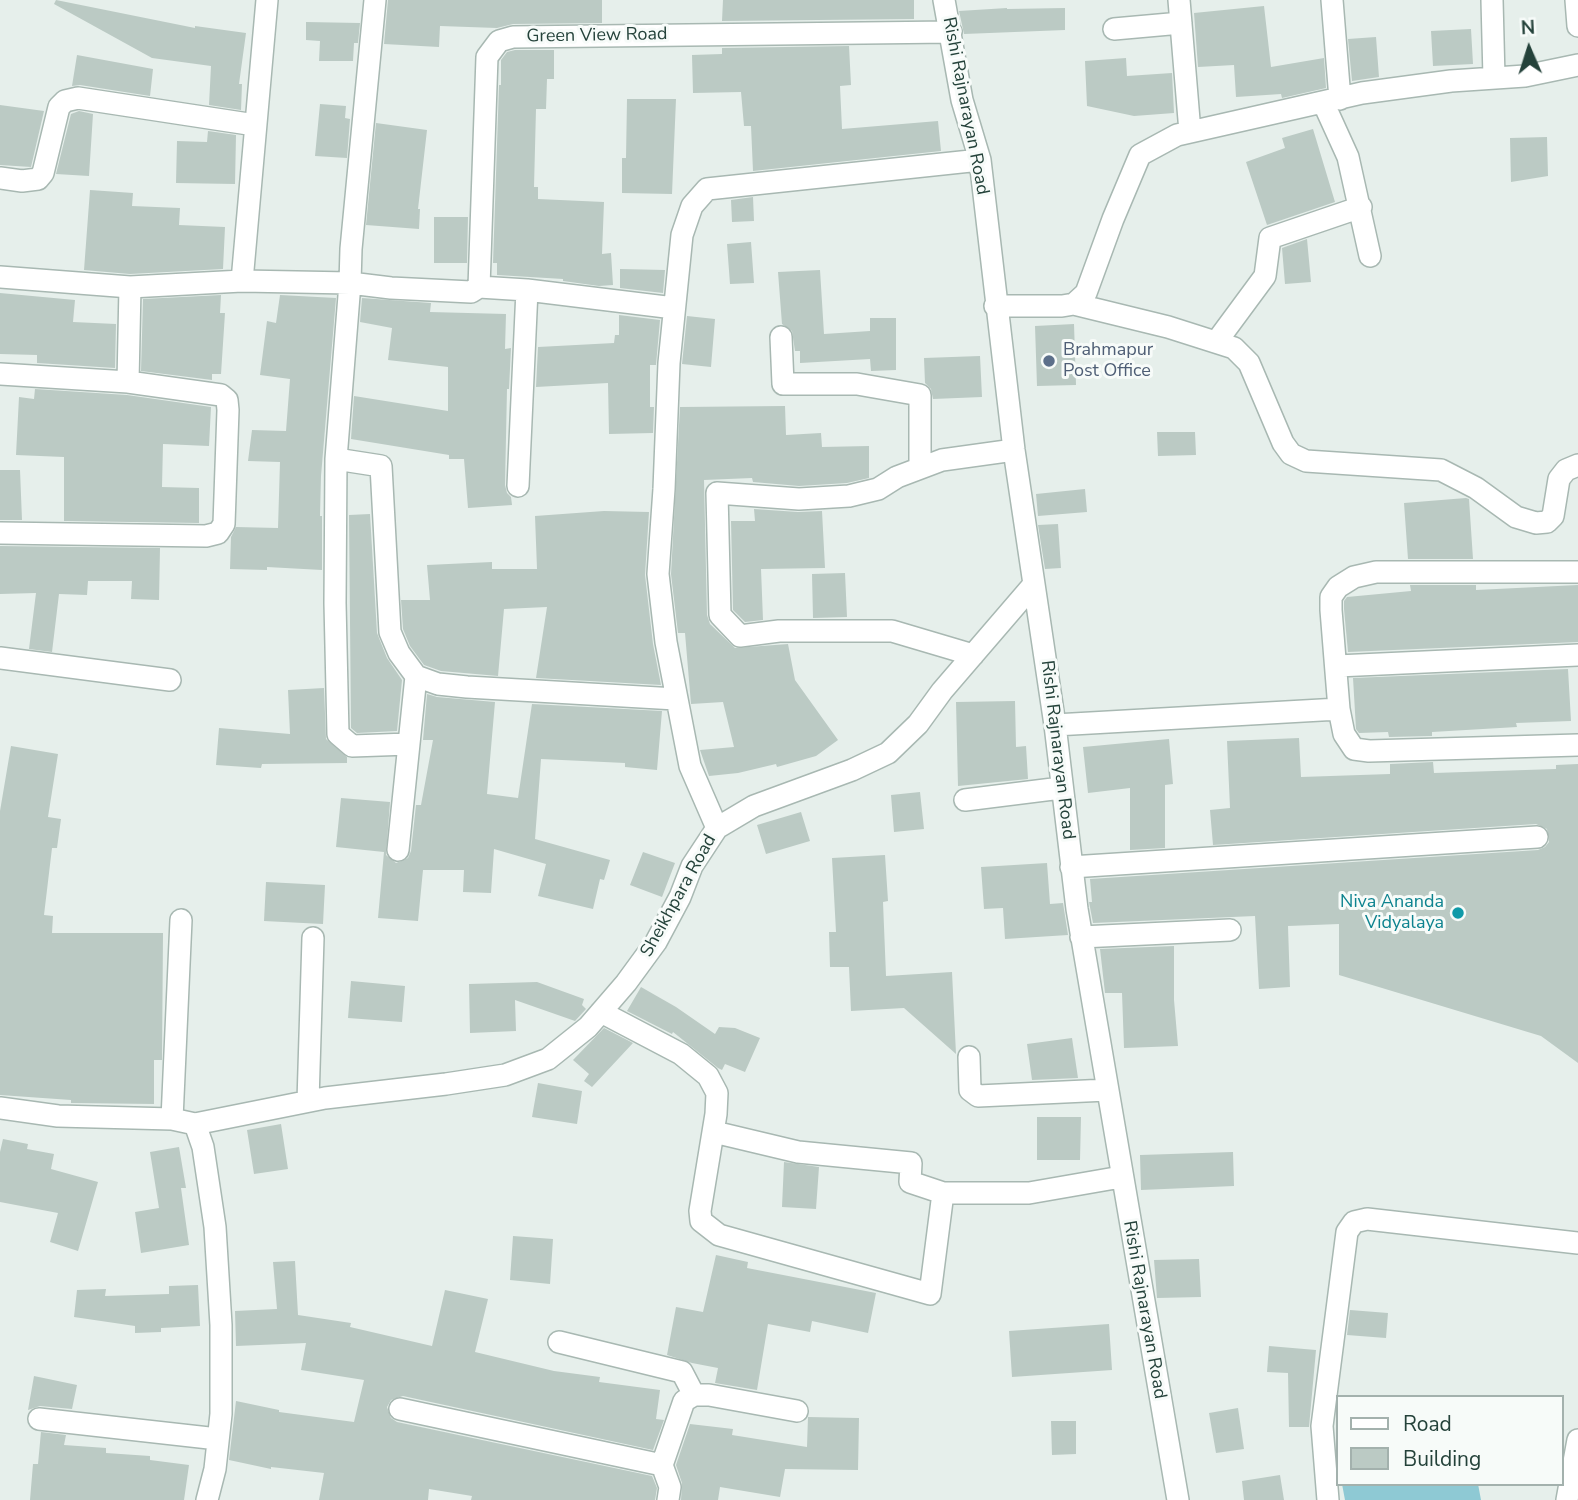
<!DOCTYPE html>
<html>
<head>
<meta charset="utf-8">
<style>
	body { margin:0 }
	#map { position:relative; width:1578px; height:1500px; overflow:hidden; background:#e6efeb; font-family:"Nunito Sans",sans-serif }
	canvas { display:block }
	.legend { position:absolute; left:1336px; top:1395px; width:228px; height:91px; box-sizing:border-box; background:#f7fbf9; border:2px solid #a3b1ad; margin:0; padding:9px 12px; list-style:none; font-size:21px; color:#24423a }
	.legend li { display:flex; align-items:center; gap:14px; height:35px }
	.legend b { width:35px; border:2px solid #a3b1ad }
	.north { position:absolute; left:1494px; top:14px; width:70px; height:70px; -webkit-text-stroke:5px #f7fbf9; paint-order:stroke; rotate:357deg; font-size:19px; font-weight:700; line-height:28px; text-align:center; color:#24423a }
	.north::after { content:''; display:block; margin:auto; width:24px; height:32px; background:#24423a; clip-path:polygon(50% 0,100% 100%,50% 72%,0 100%) }
</style>
</head>
<body>
<div id="map">
<canvas width="1578" height="1500"></canvas>
<ul class="legend">
<li><b style="height:9px;background:#fff"></b>Road</li>
<li><b style="height:19px;background:#bbcac4"></b>Building</li>
</ul>
<div class="north">N</div>
</div>
<script>
const ctx = document.querySelector('canvas').getContext('2d');
ctx.lineJoin = 'round';
function fillPath(path, color) {
  ctx.fillStyle = color;
  ctx.fill(path, 'evenodd');
}
function poly(rows) {
  const path = new Path2D();
  for (const r of rows) {
    path.moveTo(r[0], r[1]);
    for (let i = 2; i < r.length; i += 2) path.lineTo(r[i], r[i + 1]);
  }
  return path;
}
function strokePath(path, color, width, dash) {
  ctx.strokeStyle = color;
  ctx.lineWidth = width;
  ctx.lineCap = dash ? 'butt' : 'round';
  ctx.setLineDash(dash || []);
  ctx.stroke(path);
}
function drawText(font, color, halo, rows, align = 'center') {
  ctx.font = font + ' "Nunito Sans",sans-serif';
  ctx.lineWidth = 6;
  ctx.setLineDash([]);
  ctx.textBaseline = 'middle';
  ctx.strokeStyle = halo;
  ctx.fillStyle = color;
  for (const [text, x, y, turn = 0] of rows) {
    ctx.save();
    ctx.translate(x, y);
    ctx.rotate((+turn || 0) * Math.PI / 180);
    ctx.textAlign = isNaN(turn) ? turn : align;
    if (halo) ctx.strokeText(text, 0, 0);
    ctx.fillText(text, 0, 0);
    ctx.restore();
  }
}
const water = poly([
	[1342,1484,1478,1484,1481,1500,1345,1500]
]);
const building = poly([
	[56,0,195,28,195,26,246,33,239,84,242,84,241,110,209,105,211,66,152,58,54,4],
	[388,0,602,0,602,23,513,24,497,28,440,26,439,47,384,44],
	[723,0,914,0,914,19,722,21],
	[1264,6,1271,67,1324,58,1326,88,1282,98,1281,94,1236,97,1234,65,1198,67,1194,13],
	[1007,8,1007,9,1065,8,1065,30,964,34,959,11],
	[306,22,360,23,358,43,354,43,353,61,319,61,320,41,306,40],
	[1471,29,1473,64,1433,66,1431,31],
	[1376,37,1379,77,1352,81,1348,39],
	[849,46,851,85,840,86,842,129,938,121,941,151,753,171,751,126,744,126,741,92,693,93,692,55,722,54,722,48],
	[515,50,554,50,554,79,547,79,546,109,536,109,534,187,538,187,538,199,604,202,602,254,611,253,613,285,599,286,563,281,563,279,497,275,497,263,493,263,499,85,501,85,501,60,507,52],
	[77,55,153,69,150,96,80,85,72,86],
	[1126,58,1127,76,1172,73,1174,113,1134,116,1087,106,1085,61],
	[627,99,676,99,672,194,622,193,622,158,626,158],
	[320,104,346,106,345,118,350,119,347,158,315,156],
	[0,105,44,111,31,167,0,165],
	[79,111,93,114,89,176,56,174,71,114],
	[376,123,427,130,418,209,420,209,419,229,366,225],
	[1313,129,1335,202,1267,225,1246,162,1285,148,1282,138],
	[208,131,236,135,235,184,176,183,177,141,207,142],
	[1547,137,1548,176,1511,182,1510,138],
	[90,190,133,193,132,206,180,208,179,225,225,227,223,269,130,274,84,270],
	[753,197,754,221,732,222,731,200],
	[434,217,468,217,467,263,434,263],
	[1307,239,1311,282,1285,284,1282,248],
	[751,242,754,283,730,284,727,244],
	[620,269,665,270,663,293,620,288],
	[820,270,824,334,870,331,870,318,896,318,896,370,871,371,870,359,800,363,800,351,795,351,792,331,782,324,778,272],
	[0,293,75,300,73,322,116,324,115,368,37,363,37,355,0,354],
	[221,295,220,313,225,313,221,374,212,374,212,380,141,371,143,299],
	[280,295,336,298,321,476,320,516,322,516,322,570,267,567,267,570,230,569,231,537,236,527,278,528,280,462,248,461,252,430,286,431,290,379,260,375,267,321,276,323],
	[362,298,431,303,430,312,506,314,505,349,511,348,509,389,507,389,505,485,507,493,511,497,512,505,468,508,464,459,449,459,449,455,351,439,354,396,448,411,448,367,388,360,392,328,360,322],
	[619,315,660,320,656,365,650,365,650,407,654,407,653,433,609,434,608,383,536,387,538,347,614,343,615,335,619,335],
	[687,316,715,319,711,367,682,364],
	[1074,324,1076,385,1037,386,1035,326],
	[980,356,982,397,933,399,931,389,925,383,924,358],
	[35,389,127,395,211,407,209,446,163,444,162,487,199,488,199,523,64,521,64,457,16,455,19,397,34,399],
	[785,406,786,435,821,433,822,447,869,446,869,478,847,483,799,486,753,482,752,478,704,480,707,615,710,624,735,648,788,644,795,680,838,740,816,756,777,767,776,764,738,773,709,776,700,750,734,747,723,702,691,704,685,633,678,633,671,574,680,407],
	[1157,432,1195,432,1196,455,1158,456],
	[0,470,20,470,22,520,0,520],
	[1085,489,1087,512,1038,516,1036,494],
	[1466,498,1469,499,1473,559,1408,559,1404,503],
	[754,509,798,512,822,511,825,568,761,569,763,620,745,622,733,610,731,521,755,521],
	[604,511,649,512,645,575,653,644,661,685,536,678,547,607,504,609,498,676,441,671,424,665,410,646,403,629,401,600,430,600,427,565,492,562,492,569,537,569,535,516],
	[370,514,377,633,387,658,402,680,397,731,357,733,351,728,349,515],
	[1058,524,1061,568,1045,569,1038,525],
	[0,546,160,548,159,600,131,599,132,581,88,581,87,595,59,594,52,652,29,649,36,593,0,594],
	[845,573,847,617,813,618,812,574],
	[1410,585,1476,585,1476,590,1578,585,1578,642,1348,652,1344,609,1344,601,1347,597,1411,591],
	[1568,669,1571,721,1516,723,1517,727,1432,732,1432,736,1389,737,1388,732,1359,733,1356,729,1353,678],
	[324,688,326,739,347,757,347,763,262,764,261,768,216,765,219,728,290,734,288,690],
	[427,694,437,697,495,702,487,794,518,798,532,704,662,711,657,770,625,767,625,763,541,759,535,839,610,860,604,880,600,879,593,909,538,896,546,864,494,849,491,893,463,892,464,870,423,870,418,921,378,918,384,852,336,847,341,798,390,802,386,855,396,863,408,858,411,851,416,805,421,805,433,740,423,740],
	[1015,701,1016,747,1026,746,1028,779,958,786,956,702],
	[1299,738,1301,777,1390,774,1390,764,1433,762,1434,773,1556,769,1556,765,1578,764,1578,1063,1541,1036,1339,975,1339,924,1288,926,1290,987,1259,989,1255,916,1093,923,1089,902,1092,902,1090,879,1538,850,1545,847,1549,842,1547,829,1536,824,1213,845,1210,810,1230,808,1227,741],
	[1169,739,1173,784,1165,785,1165,848,1130,850,1130,788,1088,793,1083,747],
	[11,746,58,754,48,817,61,819,57,848,52,848,44,915,53,916,52,933,163,933,162,1060,154,1060,154,1104,71,1103,71,1100,0,1095,0,811],
	[920,792,924,829,894,832,891,795],
	[801,812,810,841,766,854,757,825],
	[643,852,675,863,662,897,630,885],
	[885,855,888,901,883,902,886,976,952,972,956,1054,904,1008,851,1011,849,967,830,967,829,932,836,932,832,858],
	[1047,863,1050,904,1063,903,1068,935,1005,939,1003,908,984,909,981,867],
	[266,882,325,885,323,924,264,921],
	[1174,946,1174,1000,1178,1046,1124,1048,1122,993,1105,993,1100,949],
	[351,981,405,986,402,1022,348,1018],
	[537,982,584,999,582,1005,586,1009,575,1021,515,1000,516,1031,470,1033,469,984],
	[641,987,676,1007,715,1034,719,1027,735,1028,760,1038,745,1072,725,1064,722,1070,718,1068,673,1032,672,1034,627,1011],
	[604,1028,633,1043,592,1087,584,1081,589,1074,573,1060],
	[1072,1038,1078,1078,1032,1080,1027,1044],
	[538,1083,582,1091,577,1124,532,1117],
	[1037,1117,1081,1117,1080,1160,1037,1160],
	[281,1124,288,1169,254,1174,247,1130],
	[3,1139,28,1144,27,1149,54,1154,51,1169,98,1182,78,1251,50,1242,58,1213,0,1202,0,1152],
	[179,1147,186,1188,181,1188,189,1245,141,1253,135,1212,159,1208,150,1152],
	[1233,1152,1234,1186,1141,1190,1140,1155],
	[784,1162,819,1167,816,1209,782,1207],
	[513,1236,553,1239,550,1284,510,1280],
	[716,1255,748,1262,747,1268,876,1293,868,1333,812,1321,810,1332,768,1324,757,1390,715,1383,718,1368,692,1363,667,1355,676,1307,703,1312],
	[1199,1259,1201,1297,1157,1298,1154,1260],
	[295,1261,298,1315,351,1323,350,1327,432,1346,445,1290,488,1299,475,1352,554,1371,600,1377,599,1382,660,1390,656,1419,664,1420,653,1450,403,1396,391,1400,387,1407,391,1418,397,1422,652,1476,657,1488,655,1500,471,1500,472,1496,429,1489,428,1500,319,1500,324,1473,271,1467,271,1469,229,1460,236,1401,279,1410,279,1412,354,1422,364,1380,301,1370,306,1343,236,1346,235,1311,277,1309,273,1262],
	[198,1285,200,1326,161,1328,161,1332,135,1333,135,1326,74,1317,77,1290,106,1289,105,1296,169,1294,169,1286],
	[1350,1310,1388,1313,1386,1338,1347,1335],
	[1109,1324,1112,1370,1012,1377,1009,1331],
	[1269,1346,1316,1350,1309,1427,1289,1427,1288,1373,1267,1372],
	[34,1376,77,1385,72,1409,40,1406,28,1410],
	[1238,1408,1244,1449,1216,1453,1209,1413],
	[808,1417,859,1418,858,1470,785,1469,780,1497,720,1487,718,1500,681,1500,682,1483,676,1465,690,1424,733,1429,732,1435,807,1447],
	[1051,1421,1076,1421,1076,1454,1052,1455],
	[41,1432,66,1435,64,1445,106,1448,106,1453,150,1456,150,1460,189,1465,184,1500,30,1500,33,1464,38,1464],
	[1280,1475,1284,1500,1244,1500,1242,1481]
]);
const minor = poly([
	[267,0,242,281,350,283,351,249,375,0],
	[944,0,962,100,980,160,1014,450,1055,725,1077,909,1178,1500],
	[1179,0,1190,132],
	[1332,0,1340,99],
	[1492,0,1494,78],
	[1576,0,1578,26],
	[1114,29,1181,23],
	[1323,102,1348,157,1370,256],
	[0,178,22,181,38,179,43,173,59,107,65,101,78,98,255,125],
	[0,277,130,287],
	[479,287,527,290,674,308],
	[1074,304,1168,327,1234,348,1249,363,1283,443,1291,454,1306,461,1441,470,1476,488,1516,517,1536,523,1547,522,1553,516,1559,479,1566,470,1578,465],
	[995,306,1062,306,1074,304,1086,293,1113,219,1140,155,1177,135,1362,93,1451,81,1525,76,1578,65],
	[781,337,783,384,857,384,920,395,920,468],
	[1217,341,1265,276,1270,238,1361,207],
	[0,374,128,382,221,395,227,400,228,410,224,524,218,533,206,536,0,533],
	[128,382,130,287,242,281],
	[336,459,381,466,390,632,399,653,416,676,438,684,467,687,676,699],
	[518,486,527,290],
	[973,655,892,631,779,631,740,636,720,615,717,493,799,499,849,496,878,489,897,477,942,460,1014,450],
	[0,658,170,680],
	[1337,666,1578,655],
	[1339,709,1331,610,1331,597,1338,587,1354,577,1376,572,1578,572],
	[1055,725,1339,709,1344,734,1354,749,1369,751,1578,745],
	[409,744,352,746,338,734,335,603,336,459,350,283,391,288,471,292,479,287,487,57,499,41,513,37,951,32],
	[965,800,1061,788],
	[717,828,690,766,666,642,658,574,664,489,669,363,682,235,692,206,707,189,980,160],
	[398,850,416,676],
	[1071,867,1537,837],
	[1081,937,1230,930],
	[601,1012,681,1054,708,1076,717,1093,716,1114,700,1211,701,1221,719,1235,930,1294,943,1193,1029,1193,1121,1177],
	[969,1057,970,1090,978,1096,1107,1090],
	[308,1101,313,938],
	[0,1108,58,1116,172,1119,195,1124,325,1098,446,1084,505,1075,548,1059,588,1027,626,983,656,942,680,897,692,866,717,828,754,806,852,770,888,753,918,724,942,691,1034,584],
	[172,1119,181,920],
	[195,1124,203,1147,215,1227,221,1325,221,1414,215,1469,207,1500],
	[714,1132,798,1152,911,1163,910,1182,943,1193],
	[559,1342,682,1372,694,1395],
	[400,1409,662,1465,670,1487,668,1500],
	[39,1419,218,1439],
	[662,1465,684,1401,694,1395,709,1395,797,1411],
	[1328,1500,1322,1426,1347,1232,1354,1222,1367,1219,1578,1243],
	[1567,1500,1578,1440]
]);
const markers = [
	[1049,361,7,"#5c6f8a"],
	[1458,913,7,"#0f9aa8"]
];
const streetNames = [
	["Green View Road",597,36,-1],
	["Rishi Rajnarayan Road",965,106,79],
	["Rishi Rajnarayan Road",1057,750,83],
	["Sheikhpara Road",679,896,-61],
	["Rishi Rajnarayan Road",1144,1310,80]
];
const serviceNames = [
	["Brahmapur",1063,351],
	["Post Office",1063,372]
];
const cultureNames = [
	["Niva Ananda",1444,903],
	["Vidyalaya",1444,924]
];
fillPath(water, '#8ec9d4');
fillPath(building, '#bbcac4');
strokePath(minor, '#a8b8b2', 24);
strokePath(minor, '#fff', 21);
for (const [x, y, r, color] of markers) {
  const dot = new Path2D();
  dot.arc(x, y, r, 0, 2 * Math.PI);
  ctx.fillStyle = color;
  ctx.fill(dot);
  strokePath(dot, '#f7fbf9', 2.5);
}
drawText('18px', '#24423a', '#f7fbf9', streetNames);
drawText('18px', '#4e5e75', '#f7fbf9', serviceNames, 'left');
drawText('18px', '#0d838f', '#f7fbf9', cultureNames, 'right');
</script>
</body>
</html>
